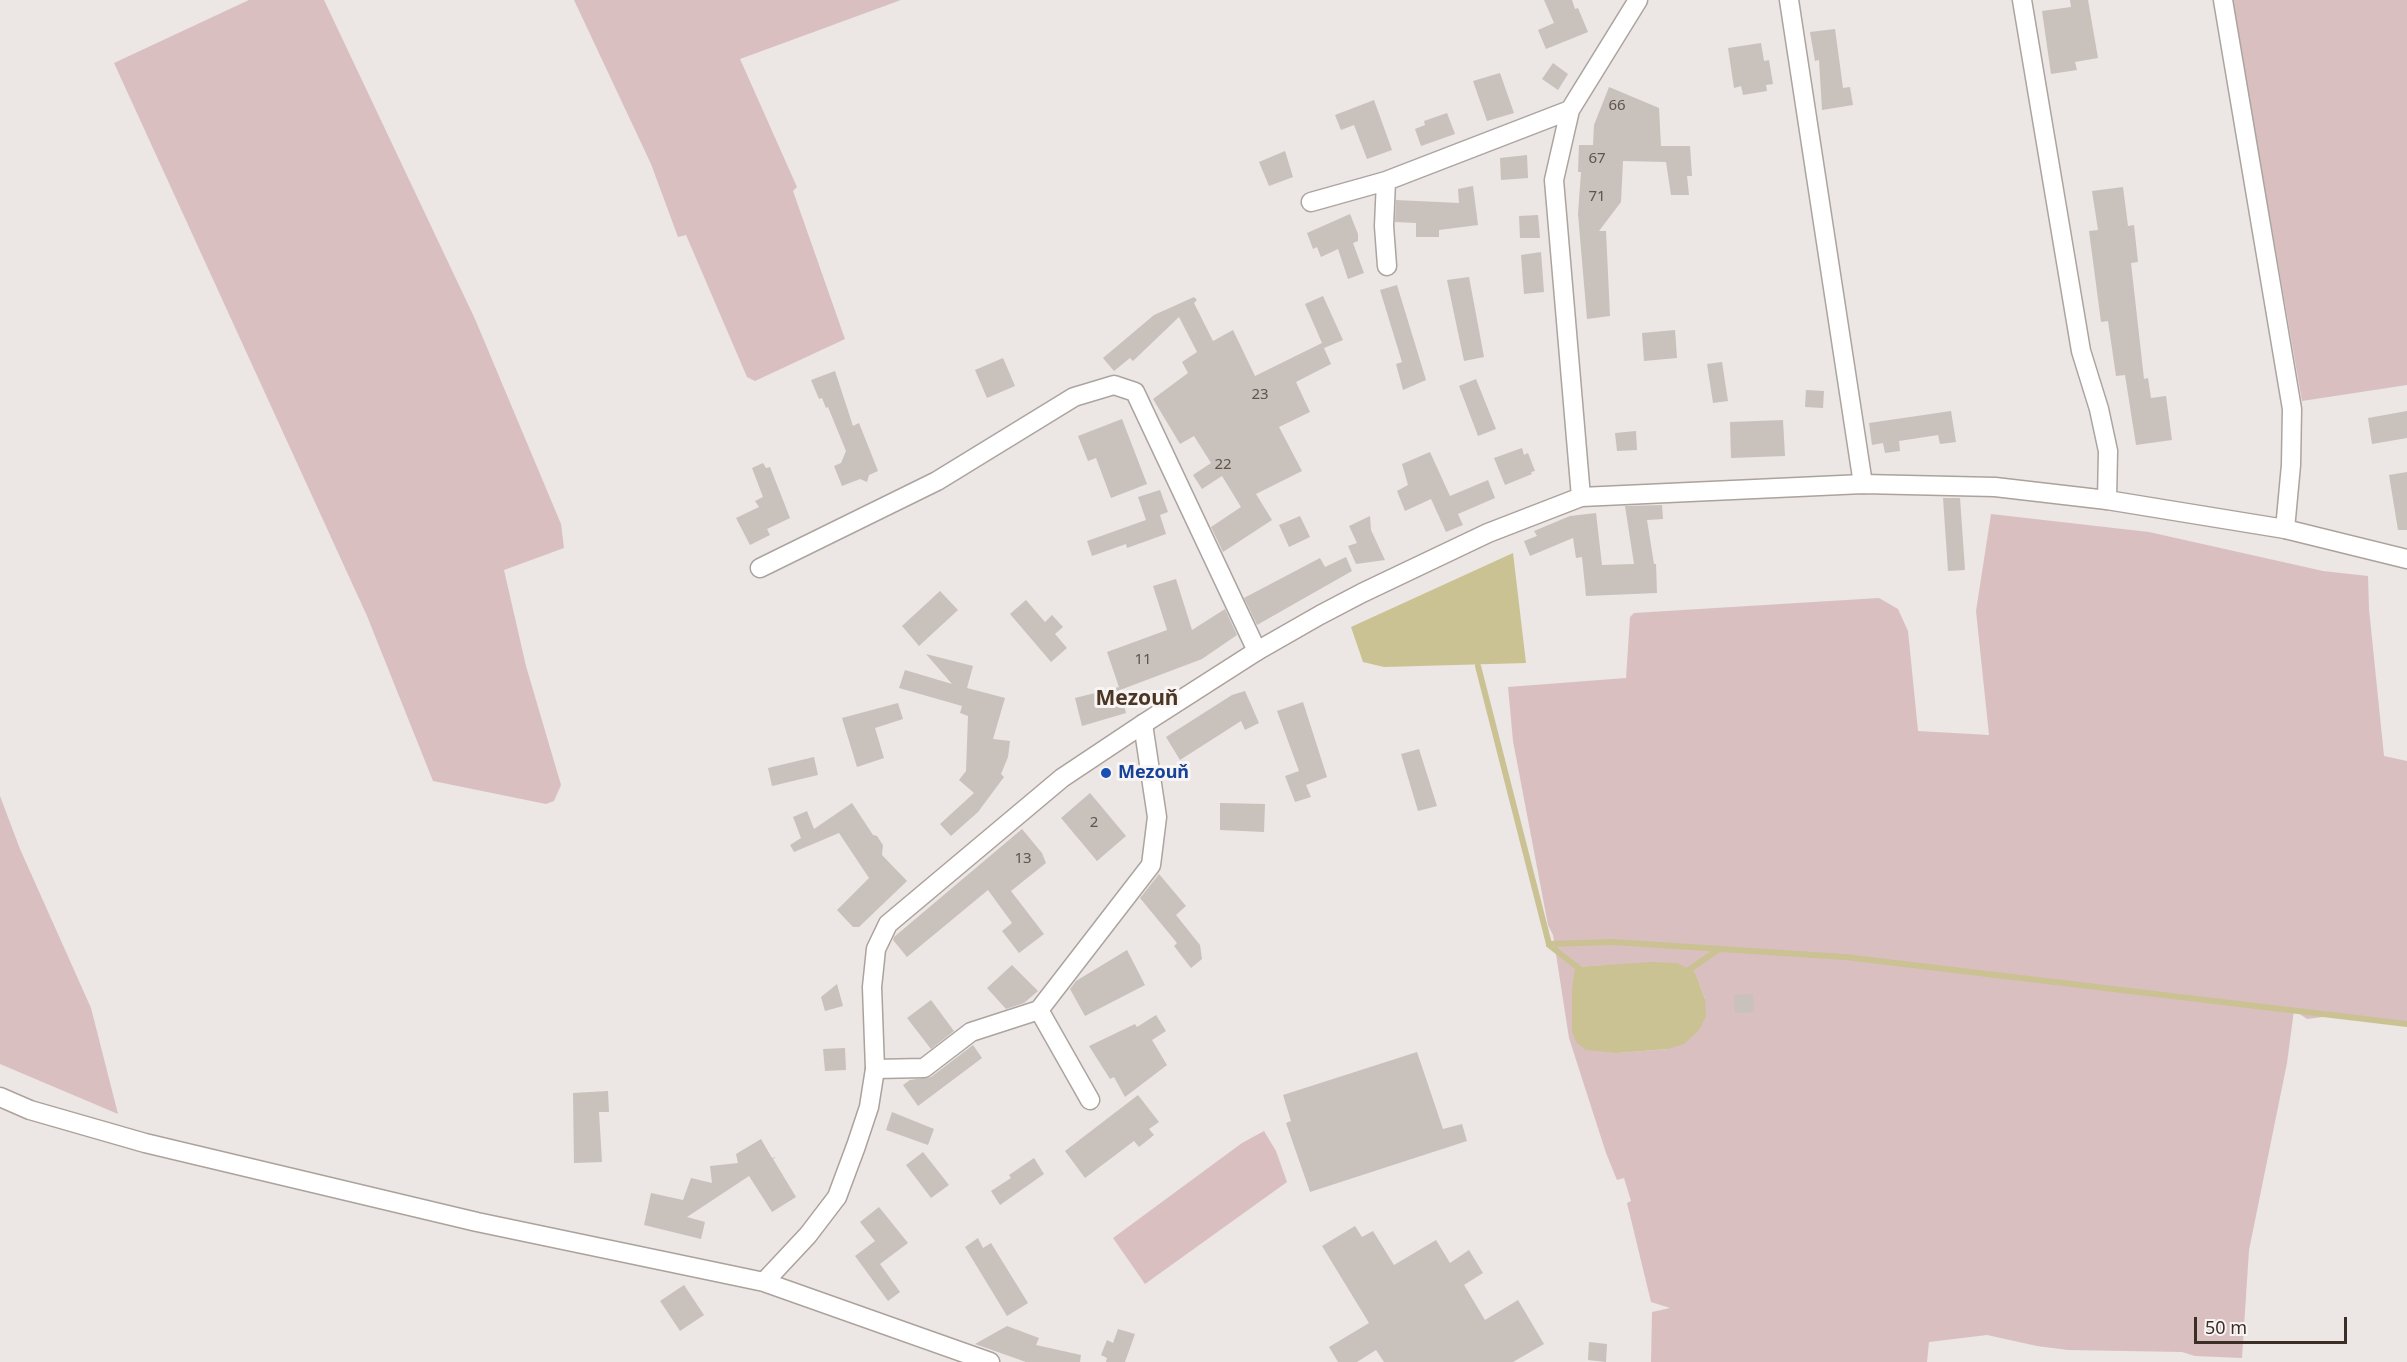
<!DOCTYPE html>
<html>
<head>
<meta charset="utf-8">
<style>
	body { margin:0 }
	#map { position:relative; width:2407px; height:1362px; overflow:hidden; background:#ece6e4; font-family:"Noto Sans",sans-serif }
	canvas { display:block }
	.scale { position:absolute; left:2194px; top:1317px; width:153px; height:27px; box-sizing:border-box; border:3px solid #3b2f25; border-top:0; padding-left:8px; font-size:18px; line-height:21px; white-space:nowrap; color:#3b2f25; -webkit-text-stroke:4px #f8f5f4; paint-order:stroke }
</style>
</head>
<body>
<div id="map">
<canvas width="2407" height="1362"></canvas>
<div class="scale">50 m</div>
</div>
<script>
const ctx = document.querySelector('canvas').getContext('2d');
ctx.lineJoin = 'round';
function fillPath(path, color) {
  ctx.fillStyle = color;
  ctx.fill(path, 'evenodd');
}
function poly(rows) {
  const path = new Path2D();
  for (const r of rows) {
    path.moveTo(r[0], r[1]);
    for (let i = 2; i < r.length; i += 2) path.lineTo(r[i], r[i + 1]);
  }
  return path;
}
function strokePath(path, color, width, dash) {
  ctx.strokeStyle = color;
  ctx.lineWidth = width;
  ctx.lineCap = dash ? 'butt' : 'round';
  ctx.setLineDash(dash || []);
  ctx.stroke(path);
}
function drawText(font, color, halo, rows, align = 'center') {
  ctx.font = font + ' "Noto Sans",sans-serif';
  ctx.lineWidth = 6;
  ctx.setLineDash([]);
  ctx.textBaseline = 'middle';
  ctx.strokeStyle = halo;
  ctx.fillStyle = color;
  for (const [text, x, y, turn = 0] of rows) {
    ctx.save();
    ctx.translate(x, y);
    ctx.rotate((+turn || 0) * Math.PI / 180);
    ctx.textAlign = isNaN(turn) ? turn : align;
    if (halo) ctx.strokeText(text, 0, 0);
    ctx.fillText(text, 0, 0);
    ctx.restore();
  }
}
const green = poly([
	[249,0,324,0,475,319,561,524,564,548,504,570,526,666,561,785,554,801,546,804,433,781,367,616,114,63],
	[574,0,901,0,740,59,797,187,793,191,845,339,755,381,747,377,686,235,678,237,651,164],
	[2232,0,2407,0,2407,385,2302,401],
	[1991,514,2149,532,2323,571,2368,576,2369,609,2384,756,2407,761,2407,1024,2330,1016,2307,1019,2294,1010,2287,1063,2249,1250,2242,1358,2195,1356,2182,1352,2068,1350,2037,1346,1987,1335,1929,1342,1927,1362,1651,1362,1652,1312,1670,1308,1651,1302,1627,1203,1631,1201,1624,1178,1617,1180,1606,1153,1569,1038,1553,935,1548,925,1513,741,1508,687,1626,678,1630,617,1634,613,1879,598,1898,609,1908,631,1918,731,1989,735,1976,611],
	[1612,965,1695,972,1705,999,1668,1049,1618,1053,1572,1031,1575,967],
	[0,796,20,849,91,1008,118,1114,0,1064],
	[1264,1131,1276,1151,1287,1182,1145,1284,1113,1238,1242,1143]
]);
const water = poly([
	[1513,553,1526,663,1384,667,1363,662,1351,627],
	[1651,962,1677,963,1695,972,1705,999,1706,1016,1699,1030,1684,1044,1668,1049,1618,1053,1586,1050,1576,1042,1572,1031,1572,989,1575,967]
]);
const stream = poly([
	[1478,666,1549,944,1613,942,1845,957,2407,1024],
	[1549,945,1581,970],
	[1683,974,1719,949]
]);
const building = poly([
	[1544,0,1572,0,1575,9,1578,8,1588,32,1546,49,1538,30,1554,23],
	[2070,0,2088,0,2098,58,2075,62,2077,70,2051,74,2042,11,2071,7],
	[1835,29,1843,88,1850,87,1853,105,1822,110,1819,60,1815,61,1810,32],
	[1761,43,1764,61,1769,60,1773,84,1766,85,1767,91,1743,95,1741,86,1734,88,1728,48],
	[1553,63,1568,74,1558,90,1542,79],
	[1500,73,1514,113,1487,121,1473,81],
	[1609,87,1659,108,1661,146,1690,146,1692,176,1687,176,1689,195,1671,195,1666,162,1623,161,1621,202,1599,231,1606,231,1610,316,1587,319,1578,214,1581,172,1578,172,1579,145,1593,145,1594,125],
	[1374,100,1392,150,1367,159,1354,125,1341,130,1335,115],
	[1447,113,1455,134,1421,146,1415,129,1425,125,1424,121],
	[1285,151,1293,177,1269,186,1259,162],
	[1527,155,1528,178,1501,180,1500,158],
	[1473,186,1478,225,1439,230,1439,237,1416,237,1416,223,1395,222,1396,200,1459,203,1458,189],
	[2123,187,2128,226,2134,225,2138,262,2131,263,2144,379,2148,378,2151,398,2166,396,2172,440,2136,445,2125,375,2116,376,2108,321,2101,322,2089,231,2098,230,2092,191],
	[1350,214,1358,234,1358,241,1353,243,1364,273,1348,279,1338,249,1321,257,1317,247,1313,249,1307,233],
	[1538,215,1540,238,1520,238,1519,216],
	[1541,252,1544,292,1524,294,1521,255],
	[1469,277,1484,357,1464,361,1447,280],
	[1397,285,1426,380,1403,390,1396,364,1402,362,1380,290],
	[1323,296,1343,340,1324,348,1331,364,1296,382,1310,412,1279,427,1302,471,1256,494,1272,520,1223,552,1211,527,1241,507,1222,476,1202,489,1193,475,1211,463,1194,436,1180,444,1153,399,1188,373,1182,362,1197,352,1179,317,1133,361,1130,358,1114,371,1103,358,1154,315,1194,297,1197,300,1194,303,1213,341,1233,330,1255,376,1322,343,1305,304],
	[1675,330,1677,358,1644,361,1642,333],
	[1003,358,1015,386,987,398,975,370],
	[1722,362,1728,401,1713,403,1707,364],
	[835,371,853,426,859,423,878,471,869,475,867,482,860,479,842,486,834,466,841,463,846,451,828,407,826,408,822,398,819,399,811,380],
	[1476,379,1496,429,1478,436,1459,386],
	[1806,390,1824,391,1823,408,1805,407],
	[1951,411,1956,442,1940,444,1938,435,1899,441,1900,451,1885,453,1883,443,1872,445,1869,423],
	[2407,411,2407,438,2372,444,2368,418],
	[1122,419,1147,484,1111,498,1096,458,1088,461,1078,436],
	[1783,420,1785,456,1731,458,1730,422],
	[1636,431,1637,450,1617,451,1615,433],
	[1522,448,1524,455,1528,453,1535,471,1531,472,1532,474,1505,485,1494,458],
	[1430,452,1450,496,1488,480,1495,498,1458,514,1463,525,1446,532,1431,499,1405,511,1397,491,1408,485,1402,464],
	[763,463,766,468,770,467,790,518,767,529,770,535,750,545,736,518,759,507,755,501,763,497,752,468],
	[2407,472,2407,530,2398,530,2389,475],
	[1160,490,1168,512,1160,515,1166,534,1127,548,1126,544,1092,556,1087,541,1146,520,1138,497],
	[1943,498,1960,498,1965,570,1948,571],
	[1662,505,1663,519,1647,520,1654,564,1656,564,1657,593,1586,596,1582,557,1576,558,1573,538,1530,556,1524,541,1537,536,1534,531,1570,516,1596,513,1602,565,1634,564,1625,506],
	[1300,516,1310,537,1289,547,1279,525],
	[1370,516,1371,530,1385,560,1356,564,1348,546,1357,543,1349,526],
	[1346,557,1352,571,1257,625,1244,598,1320,558,1325,567],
	[1176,579,1192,630,1225,609,1237,635,1202,659,1120,690,1107,652,1167,630,1153,586],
	[940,591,958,610,919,646,902,626],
	[1026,600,1045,622,1052,615,1063,627,1055,634,1067,648,1051,662,1010,614],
	[926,654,973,666,967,688,1005,698,993,739,1010,741,1008,757,1001,774,1004,777,978,812,951,836,940,824,974,793,959,780,966,771,968,716,960,713,962,706,899,688,905,670,952,684],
	[1119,687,1126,713,1082,726,1075,698],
	[1245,691,1259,723,1245,730,1241,721,1180,760,1166,737,1232,695],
	[1303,702,1327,777,1306,785,1311,797,1295,802,1285,776,1299,771,1277,711],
	[898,703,903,719,875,728,884,758,857,767,842,718],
	[1419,749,1437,806,1418,811,1401,754],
	[814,757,818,775,772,786,768,768],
	[1090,793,1126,836,1097,861,1061,818],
	[852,803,873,835,877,836,883,845,882,855,907,881,859,927,853,927,837,910,869,878,839,833,794,852,790,845,801,838,793,817,807,811,814,829],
	[1220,803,1265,804,1264,832,1220,830],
	[1022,829,1042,853,1046,863,1011,891,1044,934,1019,953,1002,931,1012,923,988,890,907,957,893,940,894,937],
	[1159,874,1186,906,1176,915,1200,945,1202,959,1191,968,1174,946,1177,943,1140,898],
	[1127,950,1145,985,1085,1016,1070,989,1076,981],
	[1012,965,1038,991,1024,1003,1006,1009,987,988],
	[837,984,843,1006,825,1011,821,997],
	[1753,994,1754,1012,1735,1013,1734,995],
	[931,1000,954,1031,931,1049,907,1018],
	[1156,1015,1166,1031,1152,1040,1167,1065,1125,1097,1114,1077,1110,1079,1089,1046,1135,1024,1137,1027],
	[973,1045,982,1058,918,1106,903,1085,910,1080,931,1077],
	[845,1048,846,1070,825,1071,823,1049],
	[1417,1052,1443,1129,1462,1124,1467,1141,1310,1192,1286,1123,1291,1121,1283,1095],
	[608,1091,609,1112,599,1112,602,1162,574,1163,573,1093],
	[1138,1095,1159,1122,1149,1129,1154,1135,1139,1147,1134,1141,1085,1178,1065,1151],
	[892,1112,934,1129,928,1145,886,1130],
	[761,1139,772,1158,776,1157,773,1159,796,1197,772,1212,749,1176,687,1217,705,1222,701,1239,644,1225,651,1193,683,1200,691,1178,712,1183,710,1166,738,1163,736,1154],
	[923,1152,949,1185,931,1198,906,1165],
	[1034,1158,1044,1174,1000,1205,991,1191,1011,1178,1009,1175],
	[879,1207,908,1243,880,1264,900,1292,888,1301,855,1256,875,1241,860,1222],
	[1355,1226,1362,1237,1373,1231,1394,1265,1436,1240,1450,1263,1469,1250,1483,1273,1464,1285,1485,1320,1518,1300,1544,1344,1513,1362,1384,1362,1376,1350,1357,1362,1338,1362,1329,1347,1369,1323,1322,1246],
	[978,1238,983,1248,991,1243,1028,1303,1007,1316,965,1247],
	[684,1285,704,1315,680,1331,660,1301],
	[1007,1326,1039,1338,1036,1345,1081,1355,1080,1362,1026,1362,975,1344],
	[1118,1329,1135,1334,1125,1362,1106,1362,1107,1358,1101,1355,1107,1340,1113,1343],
	[1589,1342,1607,1344,1606,1362,1588,1360]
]);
const street = poly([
	[1789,0,1863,484],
	[2022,0,2081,351,2099,409,2108,451,2107,500],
	[2223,0,2292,409,2291,465,2285,529],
	[1386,181,1384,226,1387,266],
	[1311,202,1386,181,1570,110],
	[1581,497,1554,180,1570,110,1638,0],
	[760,568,937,481,1074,397,1114,385,1135,392,1257,651],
	[1039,1010,1090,1100],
	[875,1069,924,1068,971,1032,1039,1010,1151,865,1157,817,1143,724]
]);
const secondary = poly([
	[0,1097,30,1110,145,1143,477,1222,764,1282,990,1362],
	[764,1282,808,1235,837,1197,856,1146,869,1107,875,1069,872,987,876,949,888,924,1062,778,1143,724,1257,651,1320,615,1362,593,1488,533,1581,497,1863,484,1995,487,2107,500,2285,529,2407,559]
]);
const markers = [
	[1106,773,6,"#1a4fb4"]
];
const numberNames = [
	["66",1617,106],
	["67",1597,159],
	["71",1597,197],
	["23",1260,395],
	["22",1223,465],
	["11",1143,660],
	["2",1094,823],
	["13",1023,859]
];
const transitNames = [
	["Mezouň",1118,773]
];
const quarterNames = [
	["Mezouň",1137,699]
];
fillPath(green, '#dabfc0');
fillPath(water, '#cac292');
strokePath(stream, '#cac292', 6);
fillPath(building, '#c9c1bc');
strokePath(street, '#aca49f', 21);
strokePath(secondary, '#ada19b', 21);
strokePath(street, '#fff', 18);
strokePath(secondary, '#fff', 18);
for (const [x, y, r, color] of markers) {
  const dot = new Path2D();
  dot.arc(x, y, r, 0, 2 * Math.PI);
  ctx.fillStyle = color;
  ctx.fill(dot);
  strokePath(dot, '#f8f5f4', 2);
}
drawText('15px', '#5e544b', null, numberNames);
drawText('bold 18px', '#164399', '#f8f5f4', transitNames, 'left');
drawText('bold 21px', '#4b3523', '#f8f5f4', quarterNames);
</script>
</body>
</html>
